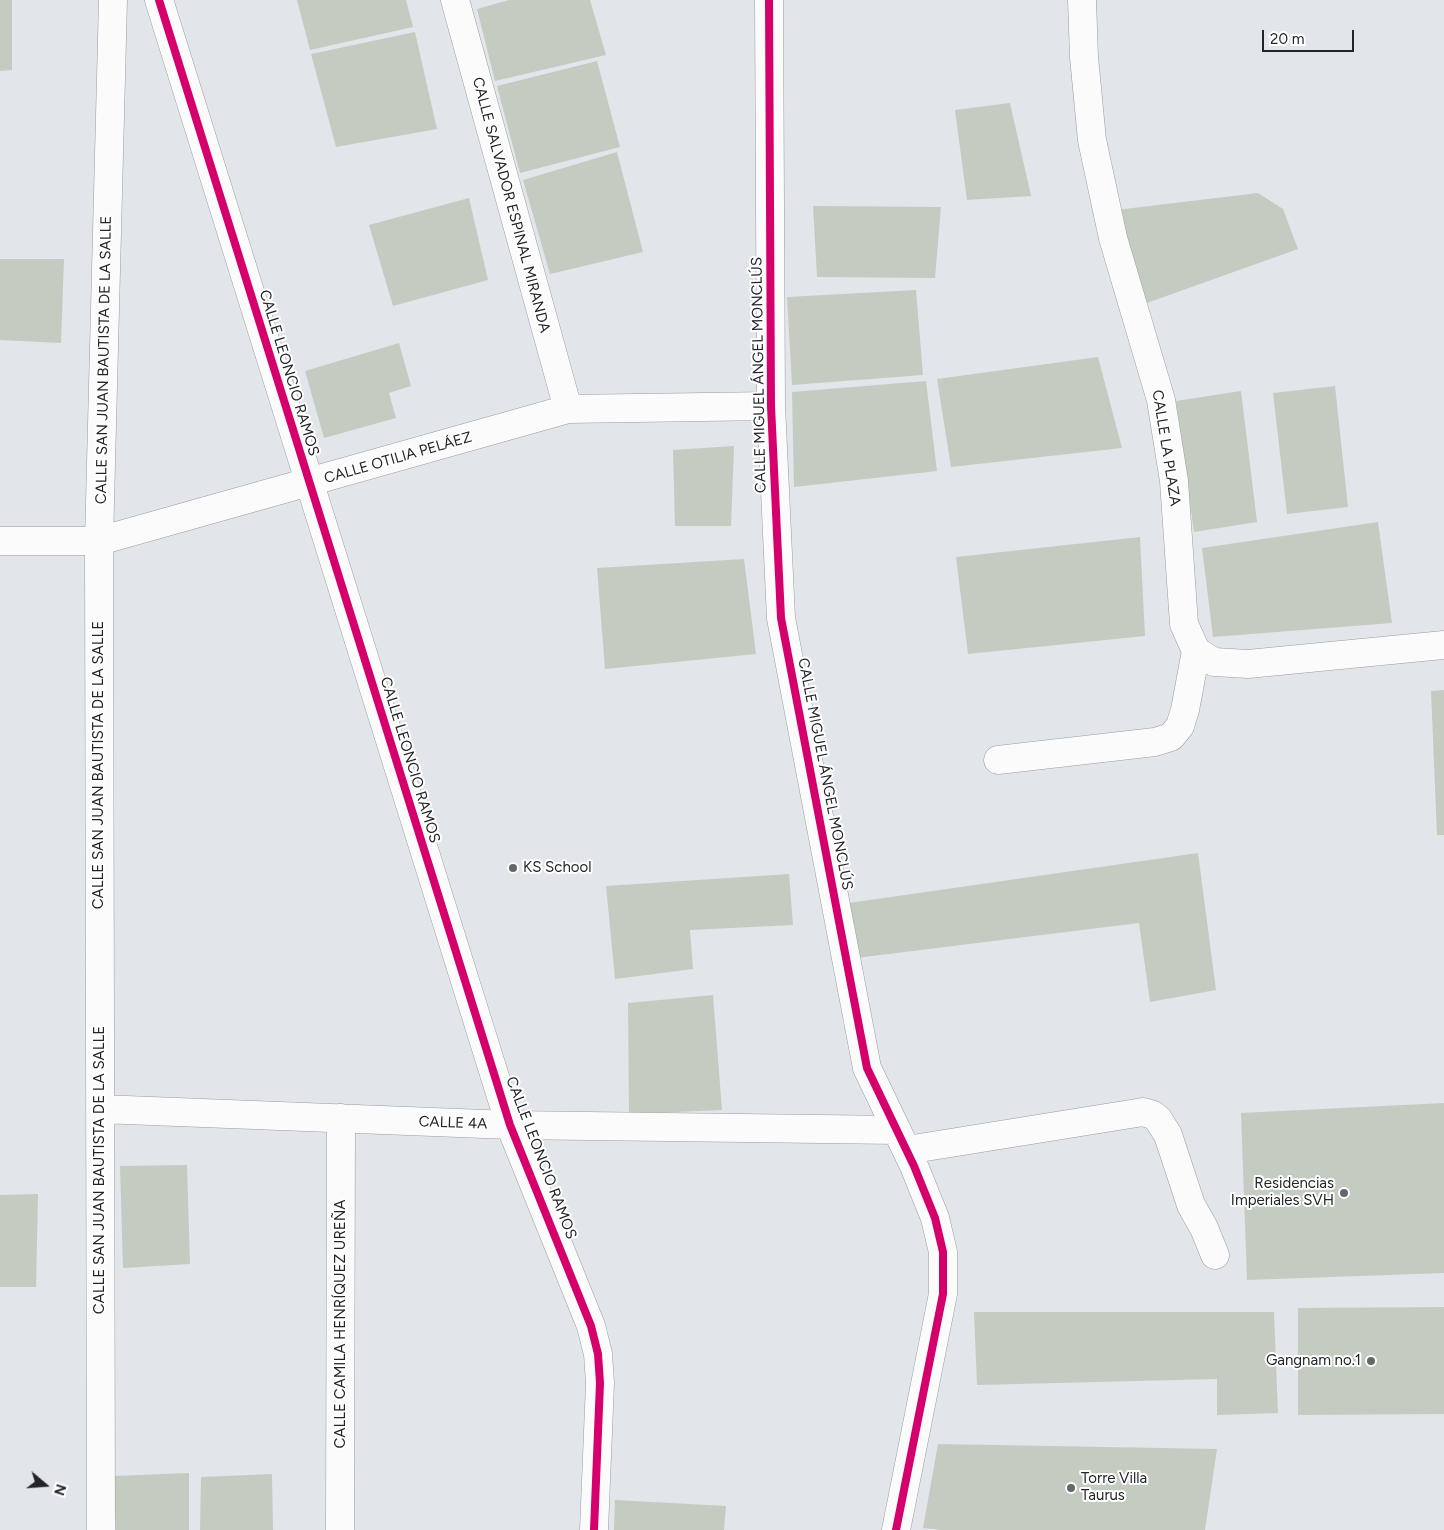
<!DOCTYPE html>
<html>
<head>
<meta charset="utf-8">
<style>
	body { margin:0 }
	#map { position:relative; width:1444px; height:1530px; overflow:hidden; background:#e2e5ea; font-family:Figtree,sans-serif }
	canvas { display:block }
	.north { position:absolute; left:20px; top:1460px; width:50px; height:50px; -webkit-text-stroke:4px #fff; paint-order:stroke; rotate:108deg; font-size:14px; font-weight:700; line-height:20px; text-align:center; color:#222427 }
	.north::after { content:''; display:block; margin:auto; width:18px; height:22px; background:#222427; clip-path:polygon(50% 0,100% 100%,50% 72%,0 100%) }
	.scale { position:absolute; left:1262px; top:30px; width:92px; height:22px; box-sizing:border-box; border:2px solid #222427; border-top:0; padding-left:6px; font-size:15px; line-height:18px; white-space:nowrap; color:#222427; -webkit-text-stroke:4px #fff; paint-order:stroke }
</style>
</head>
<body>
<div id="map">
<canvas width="1444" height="1530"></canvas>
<div class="north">N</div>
<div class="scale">20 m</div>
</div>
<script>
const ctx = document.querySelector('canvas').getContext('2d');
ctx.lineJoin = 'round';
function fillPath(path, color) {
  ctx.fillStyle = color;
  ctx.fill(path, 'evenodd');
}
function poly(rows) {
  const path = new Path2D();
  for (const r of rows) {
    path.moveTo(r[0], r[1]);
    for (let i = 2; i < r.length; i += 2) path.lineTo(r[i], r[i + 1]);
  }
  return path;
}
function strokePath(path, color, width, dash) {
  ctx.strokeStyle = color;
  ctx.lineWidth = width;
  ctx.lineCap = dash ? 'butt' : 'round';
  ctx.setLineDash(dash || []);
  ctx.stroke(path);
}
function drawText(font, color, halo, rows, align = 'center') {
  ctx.font = font + ' Figtree,sans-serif';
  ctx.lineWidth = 4;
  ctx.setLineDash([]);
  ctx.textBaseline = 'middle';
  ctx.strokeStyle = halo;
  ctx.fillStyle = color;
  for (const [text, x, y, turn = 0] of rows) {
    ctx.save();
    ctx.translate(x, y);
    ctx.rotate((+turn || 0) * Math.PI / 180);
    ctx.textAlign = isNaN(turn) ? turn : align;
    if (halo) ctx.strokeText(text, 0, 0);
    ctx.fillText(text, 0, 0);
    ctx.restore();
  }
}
const building = poly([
	[0,0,12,0,12,70,0,71],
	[297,0,406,0,413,27,310,50],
	[509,0,590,0,606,55,495,81,477,9],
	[415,32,437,129,336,147,311,54],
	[597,61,620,147,520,173,497,86],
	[1010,103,1031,196,967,200,955,110],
	[617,152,643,252,550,274,523,180],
	[1258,193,1283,209,1298,249,1144,304,1116,210],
	[469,198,488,280,393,306,369,225],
	[813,206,941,207,935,278,817,277],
	[0,259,64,259,61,343,0,340],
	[916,290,923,375,792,385,787,297],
	[399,343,411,386,389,393,396,418,324,438,305,371],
	[1098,357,1122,448,951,467,937,379],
	[926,381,937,471,794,487,792,392],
	[1335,386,1348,507,1287,514,1273,393],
	[1241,391,1257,522,1194,532,1176,401],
	[734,446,731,526,675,526,673,450],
	[1378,522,1392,623,1213,637,1202,548],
	[1140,537,1145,636,968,654,956,557],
	[744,559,756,654,605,669,597,568],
	[1444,690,1444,835,1437,835,1431,691],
	[1198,853,1216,990,1150,1002,1139,923,856,958,849,903],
	[789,874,793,925,690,930,693,969,615,979,606,886],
	[713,995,722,1110,629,1114,628,1003],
	[1444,1103,1444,1273,1247,1280,1241,1113],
	[187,1165,190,1264,123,1268,120,1166],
	[38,1194,36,1287,0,1287,0,1195],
	[1444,1307,1444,1414,1298,1415,1298,1308],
	[974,1312,1274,1312,1278,1413,1217,1415,1217,1379,977,1385],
	[938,1444,1217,1449,1205,1530,942,1530,923,1528],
	[189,1473,189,1530,116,1530,113,1476],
	[272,1474,273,1530,200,1530,201,1477],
	[615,1500,726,1506,724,1530,614,1530]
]);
const minor = poly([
	[159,0,510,1125,591,1326,598,1354,600,1383,594,1530],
	[455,0,568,409],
	[769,0,771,406,781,618,867,1068,914,1166,935,1218,943,1252,943,1294,896,1530],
	[1082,0,1084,57,1092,140,1113,238,1161,400,1174,481,1184,624,1196,651,1214,662,1248,664,1444,645],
	[0,541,99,541,568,409,771,406],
	[998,760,1155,742,1171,737,1180,726,1185,710,1196,651],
	[100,1109,510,1125,897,1130],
	[907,1150,1143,1112,1153,1115,1158,1119,1168,1135,1191,1205,1204,1228,1215,1255],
	[101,1530,99,541,113,0],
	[340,1530,341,1118]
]);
const cycleway = poly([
	[159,0,510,1125,591,1326,598,1354,600,1383,594,1530],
	[769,0,771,406,781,618,867,1068,914,1166,935,1218,943,1252,943,1294,896,1530]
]);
const markers = [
	[513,868,5,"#65686b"],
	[1344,1193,5,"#65686b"],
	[1371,1361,5,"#65686b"],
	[1071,1488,5,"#65686b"]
];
const streetNames = [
	["CALLE SALVADOR ESPINAL MIRANDA",511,205,75],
	["CALLE SAN JUAN BAUTISTA DE LA SALLE",104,360,-89],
	["CALLE LEONCIO RAMOS",289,373,73],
	["CALLE MIGUEL ÁNGEL MONCLÚS",759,375,-91],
	["CALLE LA PLAZA",1166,448,81],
	["CALLE OTILIA PELÁEZ",398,458,-16],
	["CALLE LEONCIO RAMOS",410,760,73],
	["CALLE SAN JUAN BAUTISTA DE LA SALLE",99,765,-90],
	["CALLE MIGUEL ÁNGEL MONCLÚS",825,774,79],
	["CALLE 4A",453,1123,2],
	["CALLE LEONCIO RAMOS",541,1158,69],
	["CALLE SAN JUAN BAUTISTA DE LA SALLE",100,1170,-90],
	["CALLE CAMILA HENRÍQUEZ UREÑA",341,1324,-90]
];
const poiNames = [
	["KS School",523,868],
	["Residencias",1334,1184,"right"],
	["Imperiales SVH",1334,1201,"right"],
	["Gangnam no.1",1361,1361,"right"],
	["Torre Villa",1081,1479],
	["Taurus",1081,1496]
];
fillPath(building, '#c4ccc1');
strokePath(minor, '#999ca0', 29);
strokePath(minor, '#fbfbfc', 28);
strokePath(cycleway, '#d6006c', 8);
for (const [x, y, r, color] of markers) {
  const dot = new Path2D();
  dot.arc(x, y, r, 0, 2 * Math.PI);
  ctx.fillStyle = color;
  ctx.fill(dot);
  strokePath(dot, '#fff', 2);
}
drawText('15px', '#222427', '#fff', streetNames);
drawText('15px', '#222427', '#fff', poiNames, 'left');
</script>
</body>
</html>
